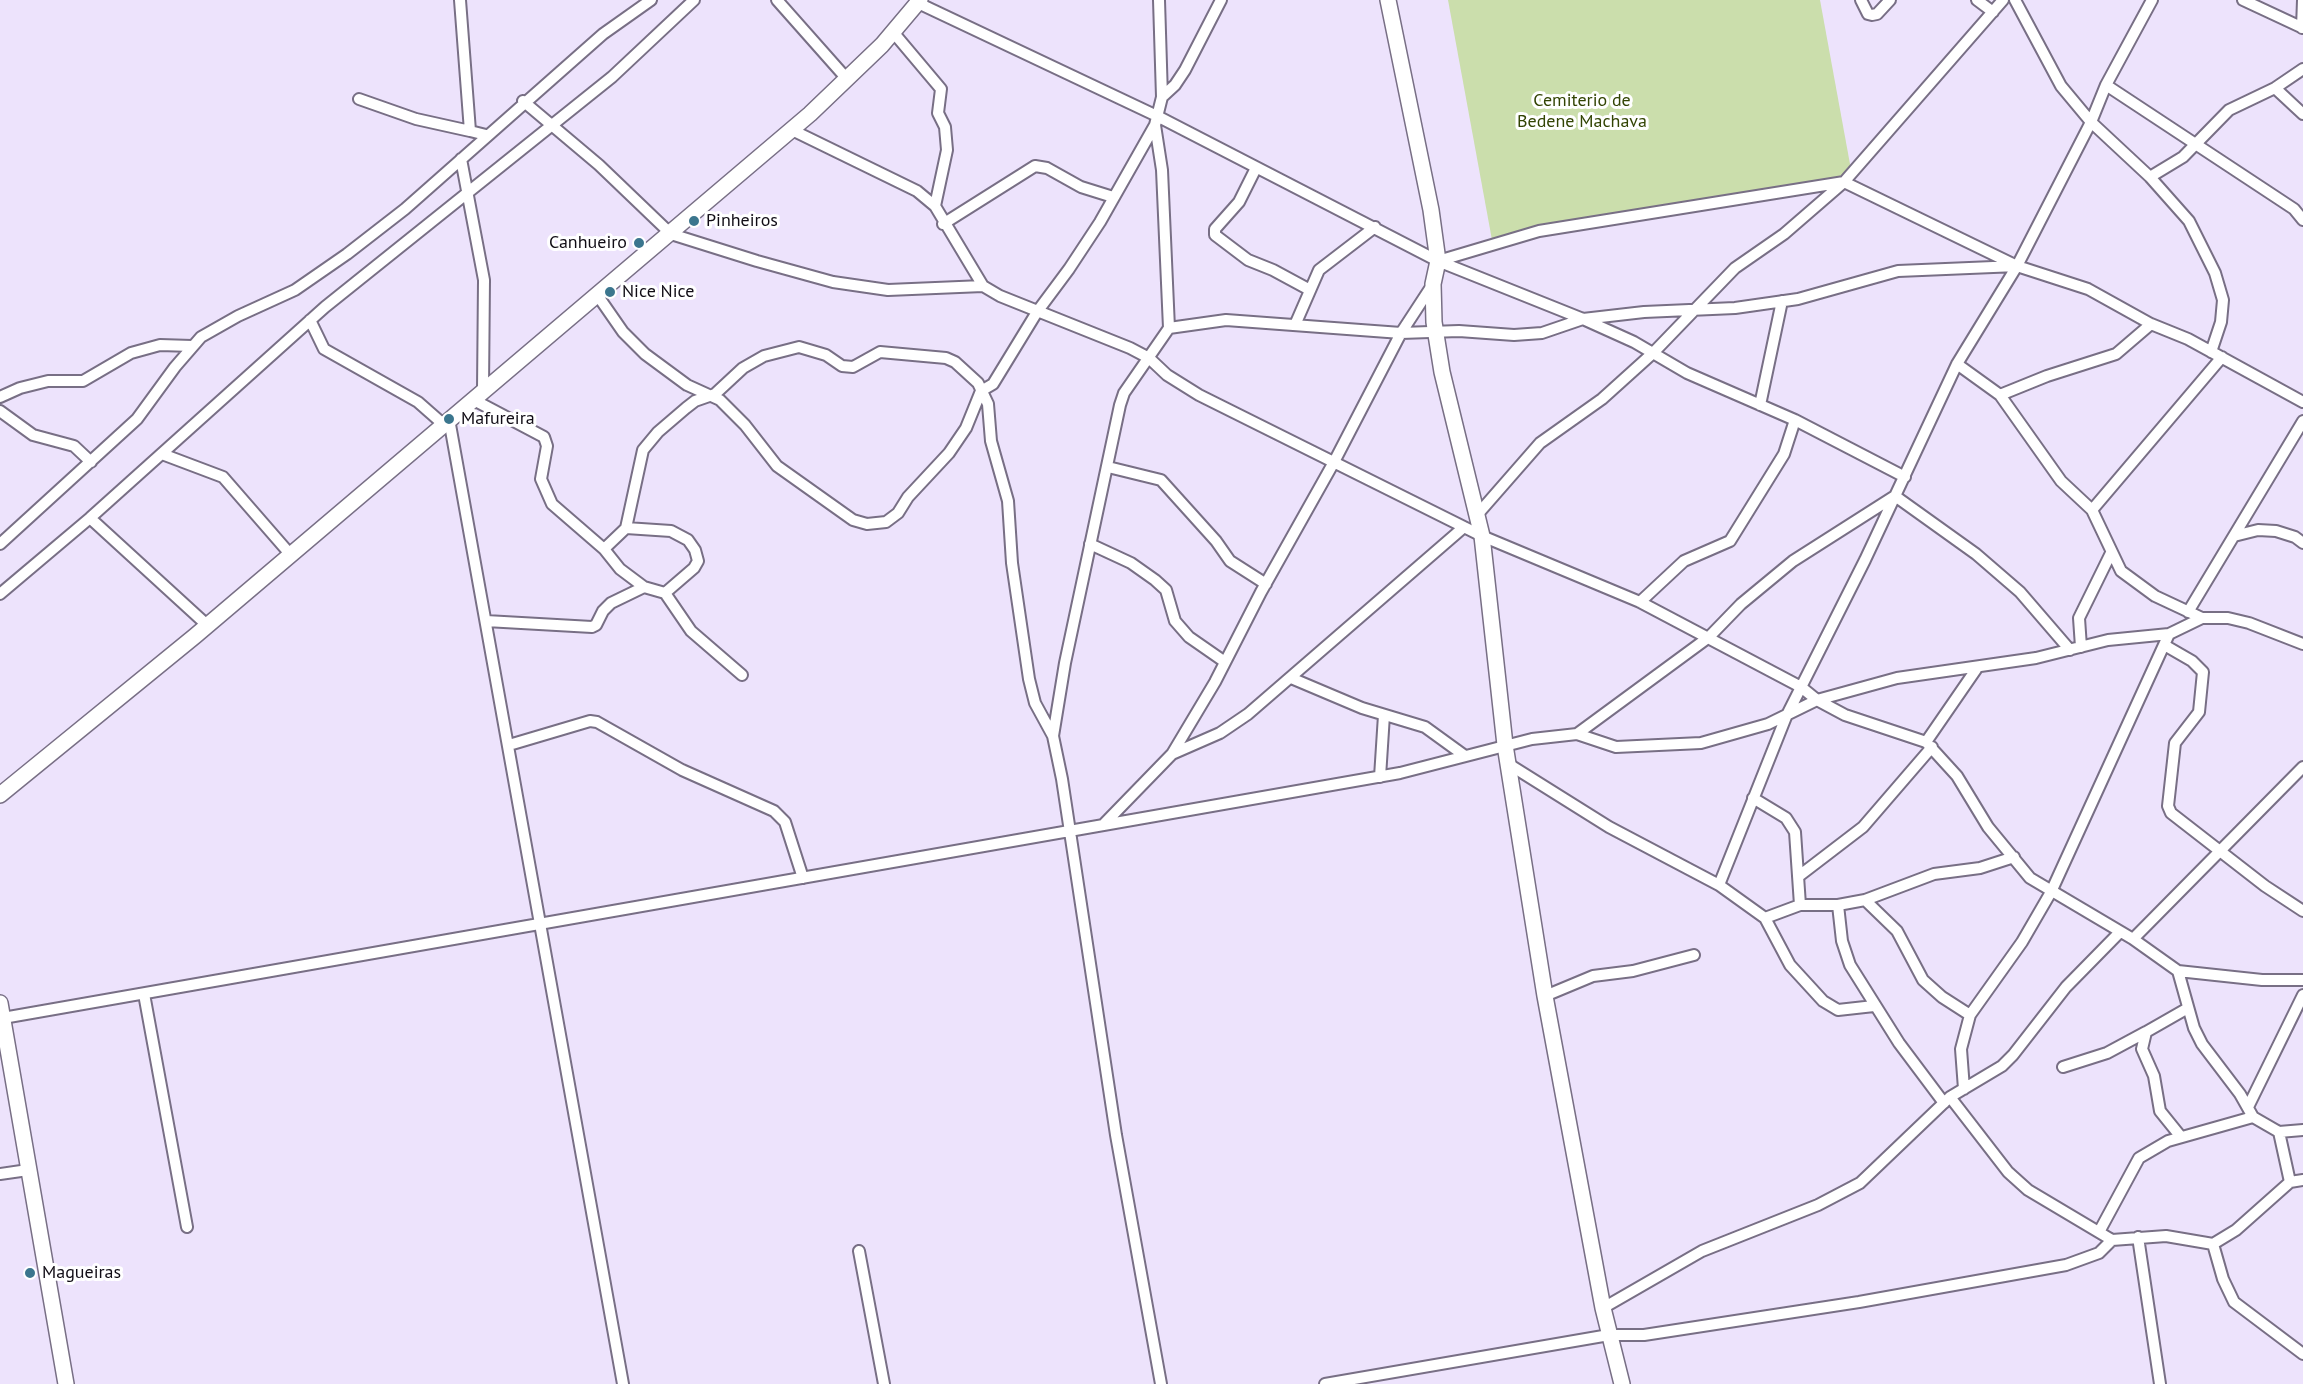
<!DOCTYPE html>
<html>
<head>
<meta charset="utf-8">
<style>
	body { margin:0 }
	canvas { display:block; background:#ede3fc }
</style>
</head>
<body>
<canvas width="2303" height="1384"></canvas>
<script>
const ctx = document.querySelector('canvas').getContext('2d');
ctx.lineJoin = 'round';
function fillPath(path, color) {
  ctx.fillStyle = color;
  ctx.fill(path, 'evenodd');
}
function poly(rows) {
  const path = new Path2D();
  for (const r of rows) {
    path.moveTo(r[0], r[1]);
    for (let i = 2; i < r.length; i += 2) path.lineTo(r[i], r[i + 1]);
  }
  return path;
}
function strokePath(path, color, width, dash) {
  ctx.strokeStyle = color;
  ctx.lineWidth = width;
  ctx.lineCap = dash ? 'butt' : 'round';
  ctx.setLineDash(dash || []);
  ctx.stroke(path);
}
function drawText(font, color, halo, rows, align = 'center') {
  ctx.font = font + ' "PT Sans",sans-serif';
  ctx.lineWidth = 6;
  ctx.setLineDash([]);
  ctx.textBaseline = 'middle';
  ctx.strokeStyle = halo;
  ctx.fillStyle = color;
  for (const [text, x, y, turn = 0] of rows) {
    ctx.save();
    ctx.translate(x, y);
    ctx.rotate((+turn || 0) * Math.PI / 180);
    ctx.textAlign = isNaN(turn) ? turn : align;
    if (halo) ctx.strokeText(text, 0, 0);
    ctx.fillText(text, 0, 0);
    ctx.restore();
  }
}
const green = poly([
	[1448,0,1820,0,1852,175,1492,240]
]);
const street = poly([
	[460,0,470,131,486,135],
	[777,0,847,79],
	[1861,0,1868,14,1872,15,1877,14,1890,0],
	[1977,0,1993,12],
	[2015,0,2061,86,2091,122,2150,177,2189,221,2215,273,2223,300,2221,322,2211,352],
	[2243,0,2303,28],
	[918,3,1157,116,1438,261,1583,319,1644,312,1735,308,1798,299,1898,271,2017,266],
	[2302,28,2303,0],
	[893,32,941,89,938,113,945,127,947,150,935,206],
	[2106,85,2294,209,2303,220],
	[2275,88,2303,114],
	[1162,97,1175,85,1185,70,1221,0],
	[359,99,416,119,470,131],
	[523,101,599,165,671,234,757,261,833,282,888,290,983,286],
	[1155,125,1162,170,1169,328],
	[792,130,917,191,935,206,983,286,1000,296,1130,348,1149,358,1167,375,1199,395,1482,536,1640,602,1801,687,1817,700,1845,715,1926,742,1957,776,1988,827,2030,878,2133,939,2178,971,2262,980,2303,980],
	[461,159,484,280,483,389],
	[1256,168,1239,202,1215,229,1215,235,1248,260,1273,270,1310,290],
	[2150,177,2183,157,2229,110,2275,88,2303,69],
	[943,224,1035,166,1047,168,1081,187,1113,197],
	[1438,261,1539,231,1844,182,2017,266,2088,289,2151,324,2188,339,2303,402],
	[598,296,623,332,645,354,687,385,720,400,745,425,777,466,853,520,867,524,886,522,898,513,908,497,949,453,966,428,981,391,993,384,1037,312,1069,269,1100,222,1155,125,1162,97,1159,0],
	[310,320,324,349,418,402,443,424],
	[1295,325,1319,270,1375,227],
	[1957,364,2000,395,2061,481,2092,510,2121,571,2155,596,2202,618],
	[2000,395,2047,376,2116,354,2151,324],
	[0,397,20,388,48,381,83,381,131,353,160,345,192,346],
	[472,399,544,437,547,446,541,479,552,504,604,549,620,569,644,587,665,593,691,631,742,675],
	[1760,405,1782,301],
	[0,411,33,435,74,446,91,462],
	[449,419,623,1384],
	[162,454,223,477,290,554],
	[1108,467,1161,480,1216,541,1230,561,1266,584],
	[2092,510,2222,357],
	[1477,515,1540,443,1602,399,1653,353,1735,268,1784,234,1844,182,2003,0],
	[90,518,207,625],
	[626,528,671,531,688,540,695,550,698,561,694,568,665,593],
	[2234,536,2258,530,2276,531,2295,537,2303,543],
	[0,544,137,419,175,367,201,337,238,316,295,290,347,254,405,209,603,34,651,0],
	[1090,544,1131,563,1155,580,1166,590,1175,621,1189,637,1225,662],
	[604,549,626,528,643,450,658,432,686,408,695,401,715,394,743,368,764,356,799,347,826,355,842,366,853,367,880,352,946,358,955,362,978,383,988,404,991,441,1008,501,1012,563,1029,679,1035,703,1053,736],
	[0,594,90,518,325,307,612,77,694,0],
	[1640,602,1684,561,1730,541,1784,454,1795,420],
	[2188,612,2303,421],
	[486,621,592,627,596,625,603,611,611,603,644,587],
	[2166,646,2192,661,2203,672,2199,712,2175,743,2168,806,2171,813,2265,886,2303,911],
	[2081,647,2079,618,2111,553],
	[1291,678,1362,708,1425,727,1465,756],
	[1577,734,1709,637,1741,604,1793,561,1895,496,1976,554,2020,592,2070,650],
	[1926,742,1977,668],
	[509,745,590,721,597,722,682,770,774,811,785,822,803,878],
	[1172,754,1220,733,1248,714,1464,527],
	[1510,765,1609,827,1719,885,1765,918,1790,965,1823,1001,1838,1010,1874,1006],
	[1380,777,1384,715],
	[1753,798,1786,818,1795,832,1800,905],
	[1104,824,1172,754,1215,682,1261,592,1334,462,1401,333,1433,284],
	[1799,876,1863,827,1932,747],
	[1719,885,1786,717,1865,560,1957,364,2017,266,2091,122,2106,85,2152,0],
	[1865,900,1897,931,1923,980,1942,997,1970,1015],
	[1838,905,1842,941,1850,965,1899,1043,1944,1103],
	[1765,918,1800,905,1838,905,1865,900,1934,874,1980,868,2014,857],
	[2133,939,2303,767],
	[2178,971,2194,1028,2202,1044,2240,1094,2253,1117,2279,1132,2303,1130],
	[144,994,187,1227],
	[1545,996,1593,976,1633,971,1694,955],
	[3,1018,1400,773,1532,739,1577,734,1616,747,1701,743,1768,724,1817,700,1897,678,2036,658,2108,640,2169,634,2202,618,2228,618,2249,623,2303,644],
	[2063,1067,2107,1053,2146,1032],
	[1964,1089,1961,1049,1970,1015,2022,942,2051,892,2169,634],
	[1950,1097,2008,1172,2028,1190,2112,1240],
	[2248,1107,2303,995],
	[2279,1132,2290,1182],
	[2181,1137,2160,1111,2154,1076,2142,1049,2146,1032,2188,1008],
	[0,1174,28,1170],
	[2099,1232,2139,1158,2168,1141,2253,1117],
	[2138,1237,2160,1384],
	[2213,1244,2223,1279,2234,1302,2303,1354],
	[859,1251,884,1384],
	[1603,1308,1702,1251,1818,1205,1860,1183,1950,1097,2002,1066,2013,1055,2066,987,2120,932],
	[1161,1384,1116,1135,1062,779,1053,736,1065,663,1120,405,1124,393,1169,328,1226,320,1401,333,1459,331,1514,335,1542,333,1583,319,1634,342,1687,373,1795,420,1905,477],
	[1325,1384,1609,1335,1644,1335,1859,1302,2066,1265,2099,1253,2112,1240,2166,1236,2213,1244,2236,1230,2290,1182,2303,1180]
]);
const secondary = poly([
	[1388,0,1431,210,1438,261,1433,284,1434,322,1442,372,1482,536,1505,745,1545,996,1603,1308,1622,1384],
	[0,795,195,636,810,114,882,45,920,0],
	[0,1003,66,1384]
]);
const markers = [
	[694,221,6,"#3b768e"],
	[639,243,6,"#3b768e"],
	[610,292,6,"#3b768e"],
	[449,419,6,"#3b768e"],
	[30,1273,6,"#3b768e"]
];
const parkNames = [
	["Cemiterio de",1582,101],
	["Bedene Machava",1582,122]
];
const poiNames = [
	["Pinheiros",706,221],
	["Canhueiro",627,243,"right"],
	["Nice Nice",622,292],
	["Mafureira",461,419],
	["Magueiras",42,1273]
];
fillPath(green, '#cbdeac');
strokePath(street, '#786f85', 14);
strokePath(secondary, '#786f85', 18);
strokePath(street, '#fff', 10);
strokePath(secondary, '#fff', 15);
for (const [x, y, r, color] of markers) {
  const dot = new Path2D();
  dot.arc(x, y, r, 0, 2 * Math.PI);
  ctx.fillStyle = color;
  ctx.fill(dot);
  strokePath(dot, '#fff', 2);
}
drawText('18px', '#324403', '#fff', parkNames);
drawText('18px', '#100c15', '#fff', poiNames, 'left');
</script>
</body>
</html>
